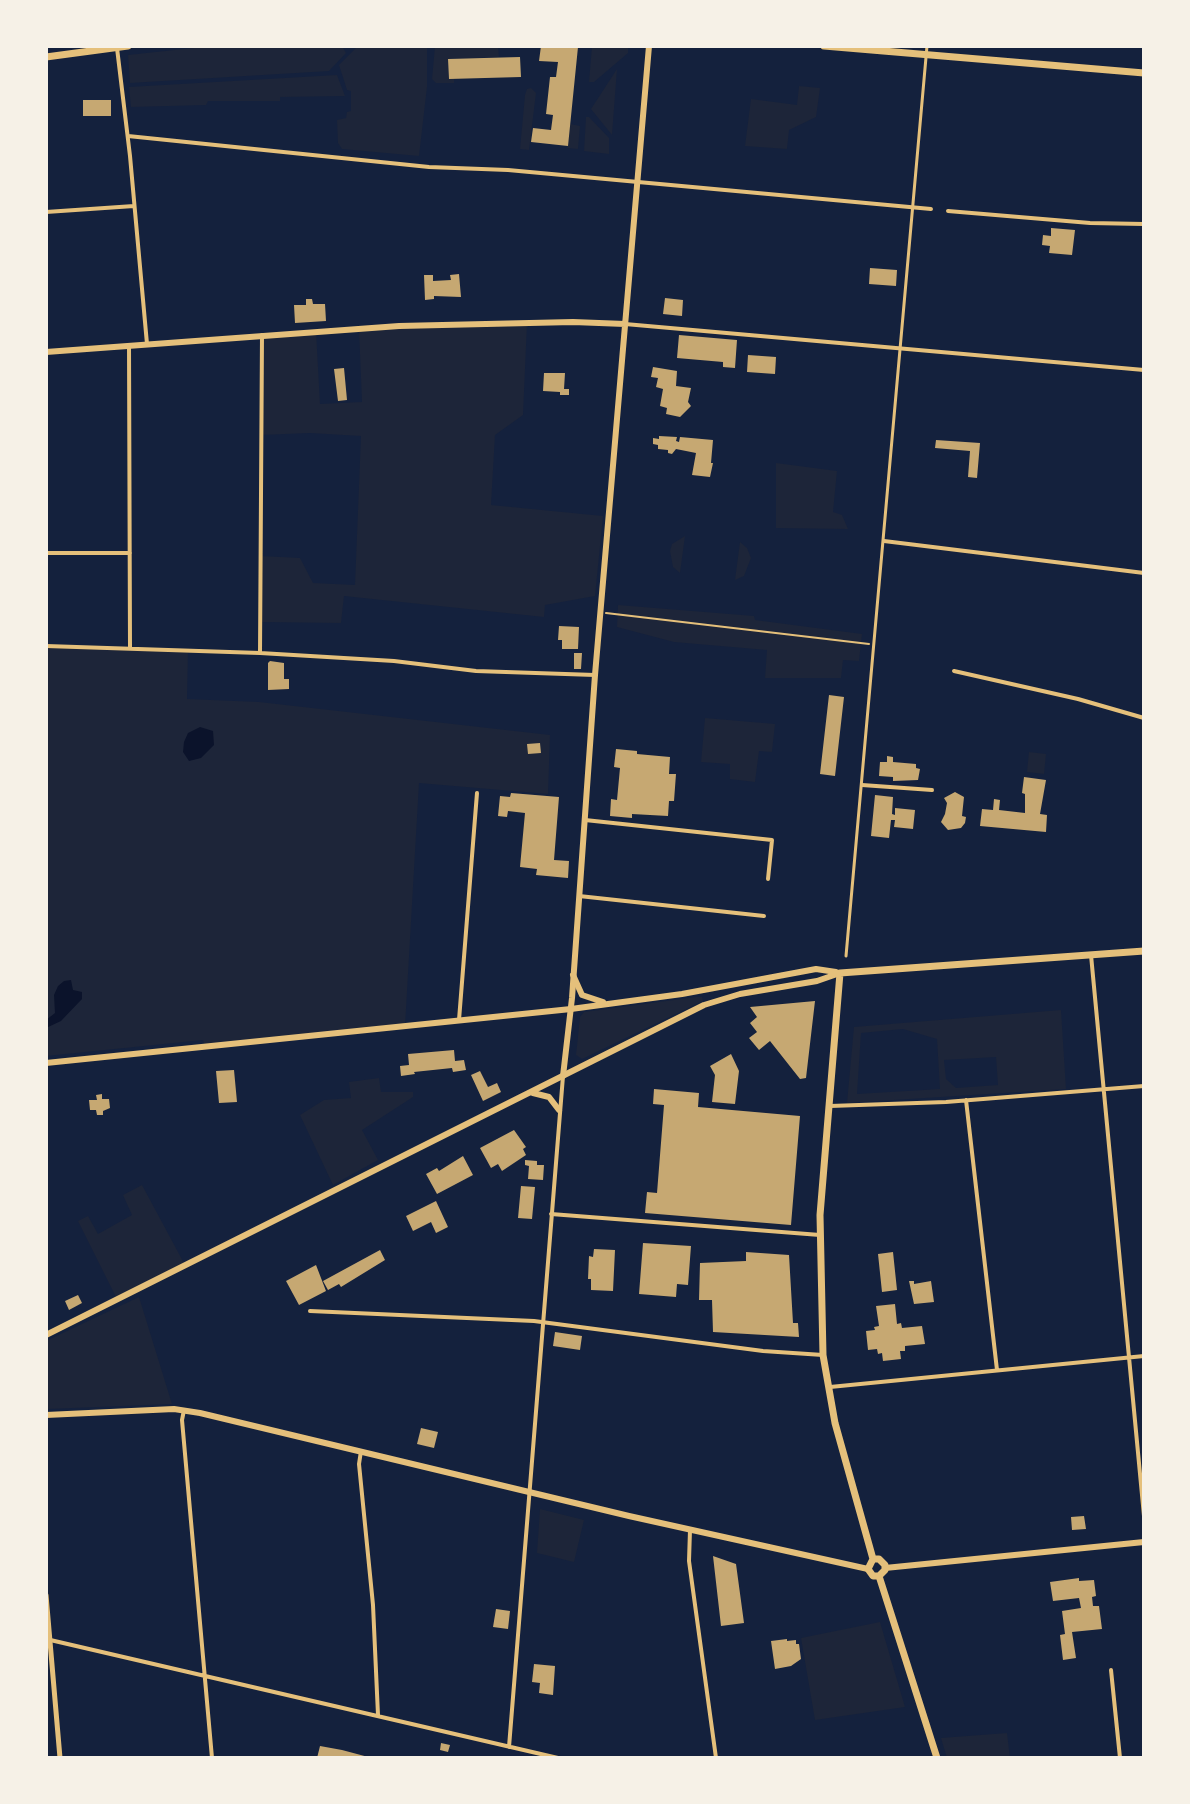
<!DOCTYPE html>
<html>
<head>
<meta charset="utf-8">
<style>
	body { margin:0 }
	#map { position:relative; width:1190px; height:1804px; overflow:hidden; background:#14213d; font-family:Rubik,sans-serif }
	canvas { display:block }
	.frame { position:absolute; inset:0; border:48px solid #f6f1e7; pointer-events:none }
</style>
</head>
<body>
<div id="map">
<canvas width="1190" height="1804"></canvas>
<div class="frame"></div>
</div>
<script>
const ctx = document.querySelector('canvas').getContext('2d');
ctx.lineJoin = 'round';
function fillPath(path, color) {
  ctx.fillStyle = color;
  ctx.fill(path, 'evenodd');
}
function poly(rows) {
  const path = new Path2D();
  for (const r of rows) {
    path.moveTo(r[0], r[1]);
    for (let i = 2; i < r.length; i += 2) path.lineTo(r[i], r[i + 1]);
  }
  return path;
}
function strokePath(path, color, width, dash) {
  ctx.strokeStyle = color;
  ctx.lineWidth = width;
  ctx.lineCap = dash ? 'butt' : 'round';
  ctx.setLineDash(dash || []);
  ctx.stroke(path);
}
const green = poly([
	[212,46,342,46,346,53,329,71,130,83,128,55],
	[358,46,427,46,427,87,419,156,342,149,338,143,337,120,346,118,347,112,351,111,351,91,347,90,339,65],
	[435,46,498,46,499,57,448,59,449,79,454,79,454,83,436,83,432,79],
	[592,46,628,46,628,53,594,82,589,82],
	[617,69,612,135,591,109],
	[337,75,345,96,280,97,280,101,208,101,206,105,131,107,129,87],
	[799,86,820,88,816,117,789,130,787,149,745,146,751,99,797,105],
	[531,88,536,93,529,150,520,149,525,95,527,89],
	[586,117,589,117,609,138,609,154,584,151],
	[570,124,580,126,578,149,567,148],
	[527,323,523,415,495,435,491,505,603,516,595,596,545,605,544,617,344,596,341,623,261,622,261,556,300,558,313,583,355,585,361,436,310,433,261,435,262,335,316,331,320,404,362,402,359,329],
	[776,463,837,471,833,512,842,515,848,529,776,528],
	[685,536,680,573,673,567,670,551,672,544],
	[740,542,747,548,751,558,744,576,735,580],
	[618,605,754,616,755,620,862,634,859,661,843,660,841,678,765,678,767,650,674,642,617,627],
	[46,646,188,651,187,699,259,702,550,735,548,794,419,783,405,1026,205,1046,203,1040,46,1056],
	[705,718,775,724,772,752,759,751,755,782,730,779,730,764,701,762],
	[1029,752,1046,754,1044,774,1027,772],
	[696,997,702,997,703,1001,582,1059,576,1055,580,1017,584,1012],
	[1061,1010,1066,1089,847,1103,854,1027],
	[903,1029,937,1039,940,1089,857,1094,861,1033],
	[996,1057,998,1085,956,1088,946,1079,944,1060],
	[379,1078,381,1092,413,1092,413,1097,362,1130,378,1160,333,1185,300,1115,324,1100,351,1098,349,1082],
	[142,1185,185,1265,117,1299,78,1221,88,1216,98,1234,132,1215,123,1195],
	[139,1297,172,1404,47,1409,46,1341],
	[540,1509,584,1520,574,1562,537,1553],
	[880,1622,905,1707,815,1720,801,1638],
	[1007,1733,1010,1758,947,1758,941,1738]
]);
const water = poly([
	[200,727,213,731,214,745,201,758,189,761,183,752,184,742,188,733],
	[71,980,73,990,82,992,82,999,61,1021,46,1028,46,1020,55,1013,54,995,58,986,64,981]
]);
const building = poly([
	[541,46,578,47,568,146,531,142,533,128,551,130,553,115,546,114,550,77,556,77,558,62,539,61],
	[520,57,521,77,449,79,448,59],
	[83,100,111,100,111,116,83,116],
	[1051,228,1075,230,1072,255,1049,253,1050,246,1042,245,1043,235,1051,236],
	[870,268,897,270,896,286,869,284],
	[459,274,461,297,434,296,434,299,425,300,424,275,433,275,433,281,451,280,450,275],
	[665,298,683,300,682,316,663,314],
	[306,299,312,299,313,304,325,304,326,321,295,323,294,305,306,305],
	[679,335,737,340,735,368,723,367,723,362,677,358],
	[748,355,776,357,775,374,747,372],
	[653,367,677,371,676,386,691,388,688,402,691,406,680,417,666,414,667,408,660,406,663,389,656,387,658,378,651,377],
	[344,368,347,400,338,401,334,369],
	[544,373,565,373,564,389,569,389,569,395,560,395,560,392,543,391],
	[659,436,677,437,676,441,679,442,680,437,713,440,711,463,713,463,710,477,692,475,696,453,676,449,672,454,668,453,668,450,658,449,658,445,653,444,653,438,659,439],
	[936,440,980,443,977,478,968,477,970,451,935,448],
	[559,626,579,627,578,649,562,649,562,640,558,640],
	[574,653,582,653,581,669,574,669],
	[270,661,284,663,284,679,289,679,289,689,268,690,268,663],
	[829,695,844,697,835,776,820,774],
	[540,743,541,753,528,754,527,744],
	[616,749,637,751,637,754,670,757,669,774,676,774,674,801,669,801,668,816,632,814,632,818,610,816,611,799,617,800,620,768,614,767],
	[887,756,893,757,893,762,916,764,916,768,920,769,918,780,893,781,893,777,879,776,880,762,887,762],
	[1024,777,1046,780,1040,814,1047,815,1046,832,980,826,982,809,993,810,994,799,1000,800,999,810,1025,813,1025,794,1022,793],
	[955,792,964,797,962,816,966,817,965,823,961,828,948,830,941,822,945,814,947,803,944,798],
	[511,793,559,797,554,860,569,861,568,878,536,875,537,869,520,867,525,813,508,811,507,817,498,816,500,796,510,797],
	[875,795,893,797,892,814,895,815,895,808,915,810,913,829,894,827,895,820,891,820,889,838,871,836],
	[815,1001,806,1078,800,1079,770,1041,759,1050,749,1038,757,1032,750,1023,757,1017,750,1007],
	[454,1050,455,1061,464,1060,466,1070,453,1072,452,1068,414,1072,415,1074,401,1076,400,1066,409,1065,408,1054],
	[731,1054,739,1071,735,1104,712,1102,715,1075,710,1066],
	[234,1070,237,1102,219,1103,216,1071],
	[480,1071,488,1087,497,1083,501,1092,483,1101,471,1075],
	[654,1089,699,1093,698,1107,800,1116,791,1225,645,1213,647,1192,657,1193,664,1105,653,1104],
	[102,1094,102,1099,109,1099,110,1108,103,1111,103,1115,97,1115,96,1110,90,1110,89,1100,97,1100,96,1095],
	[514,1130,526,1147,523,1149,526,1155,502,1171,498,1164,491,1168,480,1148],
	[463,1156,473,1175,437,1194,426,1174,437,1168,439,1171],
	[525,1160,537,1161,537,1165,544,1165,543,1180,528,1179,529,1166,525,1165],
	[521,1186,535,1187,532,1219,518,1218],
	[436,1201,448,1227,436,1233,431,1222,413,1231,406,1216],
	[643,1243,691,1246,688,1285,677,1284,676,1297,639,1294],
	[594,1249,615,1250,613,1291,591,1290,591,1279,588,1279,589,1256,593,1257],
	[380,1250,385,1260,341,1287,339,1284,328,1290,323,1281],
	[746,1252,789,1255,793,1323,798,1323,799,1337,713,1332,712,1300,699,1300,700,1263,746,1261],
	[893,1252,897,1290,882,1292,878,1254],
	[316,1265,326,1291,299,1305,286,1281],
	[909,1281,914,1281,914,1284,931,1281,934,1302,914,1304],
	[78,1295,82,1303,69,1310,65,1301],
	[895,1304,897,1324,901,1323,902,1328,922,1326,925,1344,905,1346,905,1351,900,1351,901,1359,883,1361,882,1353,878,1354,877,1349,868,1350,866,1331,875,1330,874,1327,879,1326,876,1306],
	[555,1332,582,1336,580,1350,553,1346],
	[421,1428,438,1432,434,1448,417,1444],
	[1084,1516,1086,1529,1072,1530,1071,1517],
	[713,1556,736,1564,744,1623,721,1626],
	[1079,1578,1079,1581,1094,1580,1096,1596,1092,1597,1093,1606,1099,1606,1102,1629,1072,1632,1076,1658,1063,1660,1060,1635,1065,1634,1062,1611,1081,1608,1079,1598,1053,1601,1050,1582],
	[496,1609,510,1611,508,1629,493,1627],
	[787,1639,787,1641,796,1640,796,1644,799,1644,801,1659,791,1666,775,1669,771,1641],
	[534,1664,555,1666,553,1695,539,1693,540,1683,532,1682],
	[441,1743,450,1745,448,1752,440,1750],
	[320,1746,342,1750,372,1758,317,1758]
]);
const path = poly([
	[606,613,869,644]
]);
const pedestrian = poly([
	[846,956,927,46]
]);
const minor = poly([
	[117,48,130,156,147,344],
	[128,136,429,167,508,170,931,209],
	[948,211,1090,223,1144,224],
	[46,212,134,206],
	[625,324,1144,370],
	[129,345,130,648],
	[884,541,1144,573],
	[46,553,130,553],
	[46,646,260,653,394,661,476,671,595,675],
	[260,653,262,335],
	[954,671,1078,699,1144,718],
	[862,785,932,790],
	[585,820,772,840,768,879],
	[579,896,764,916],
	[1091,955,1144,1516],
	[459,1020,477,793],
	[966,1100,997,1370],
	[830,1106,946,1102,1144,1086],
	[551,1214,820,1235],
	[310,1311,534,1321,763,1351,823,1355],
	[830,1387,1144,1356],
	[184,1410,182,1420,212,1758],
	[361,1451,359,1464,373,1605,378,1715],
	[690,1530,689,1561,716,1758],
	[46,1639,558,1758],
	[1111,1670,1120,1758],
	[509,1747,563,1076]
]);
const tertiary = poly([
	[46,1595,60,1758]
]);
const secondary = poly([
	[46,352,399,326,573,322,625,324],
	[563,1076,572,998,595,675,649,46],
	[46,1415,174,1409,200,1413,629,1516,868,1569],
	[885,1568,1144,1542]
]);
const primary = poly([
	[573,975,582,995,603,1002],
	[46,1063,571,1009,682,994,816,969,836,972],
	[533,1093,549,1097,559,1110],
	[46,1335,704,1005,740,994,817,981,840,973]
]);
const trunk = poly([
	[824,46,1144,73],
	[46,57,128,46],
	[873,1559,835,1423,823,1355,820,1215,840,973,1144,951],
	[873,1559,879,1559,885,1565,885,1570,879,1576],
	[873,1559,868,1569,873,1576,879,1576],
	[879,1576,937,1758]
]);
fillPath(green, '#1d2539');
fillPath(water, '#0b132b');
fillPath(building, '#c6a872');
strokePath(path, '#e5c07b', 2);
strokePath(pedestrian, '#e5c07b', 3);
strokePath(minor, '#e5c07b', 4);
strokePath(tertiary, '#e5c07b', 5);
strokePath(secondary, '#e5c07b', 6);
strokePath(primary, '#e5c07b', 6);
strokePath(trunk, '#e5c07b', 7);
</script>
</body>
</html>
